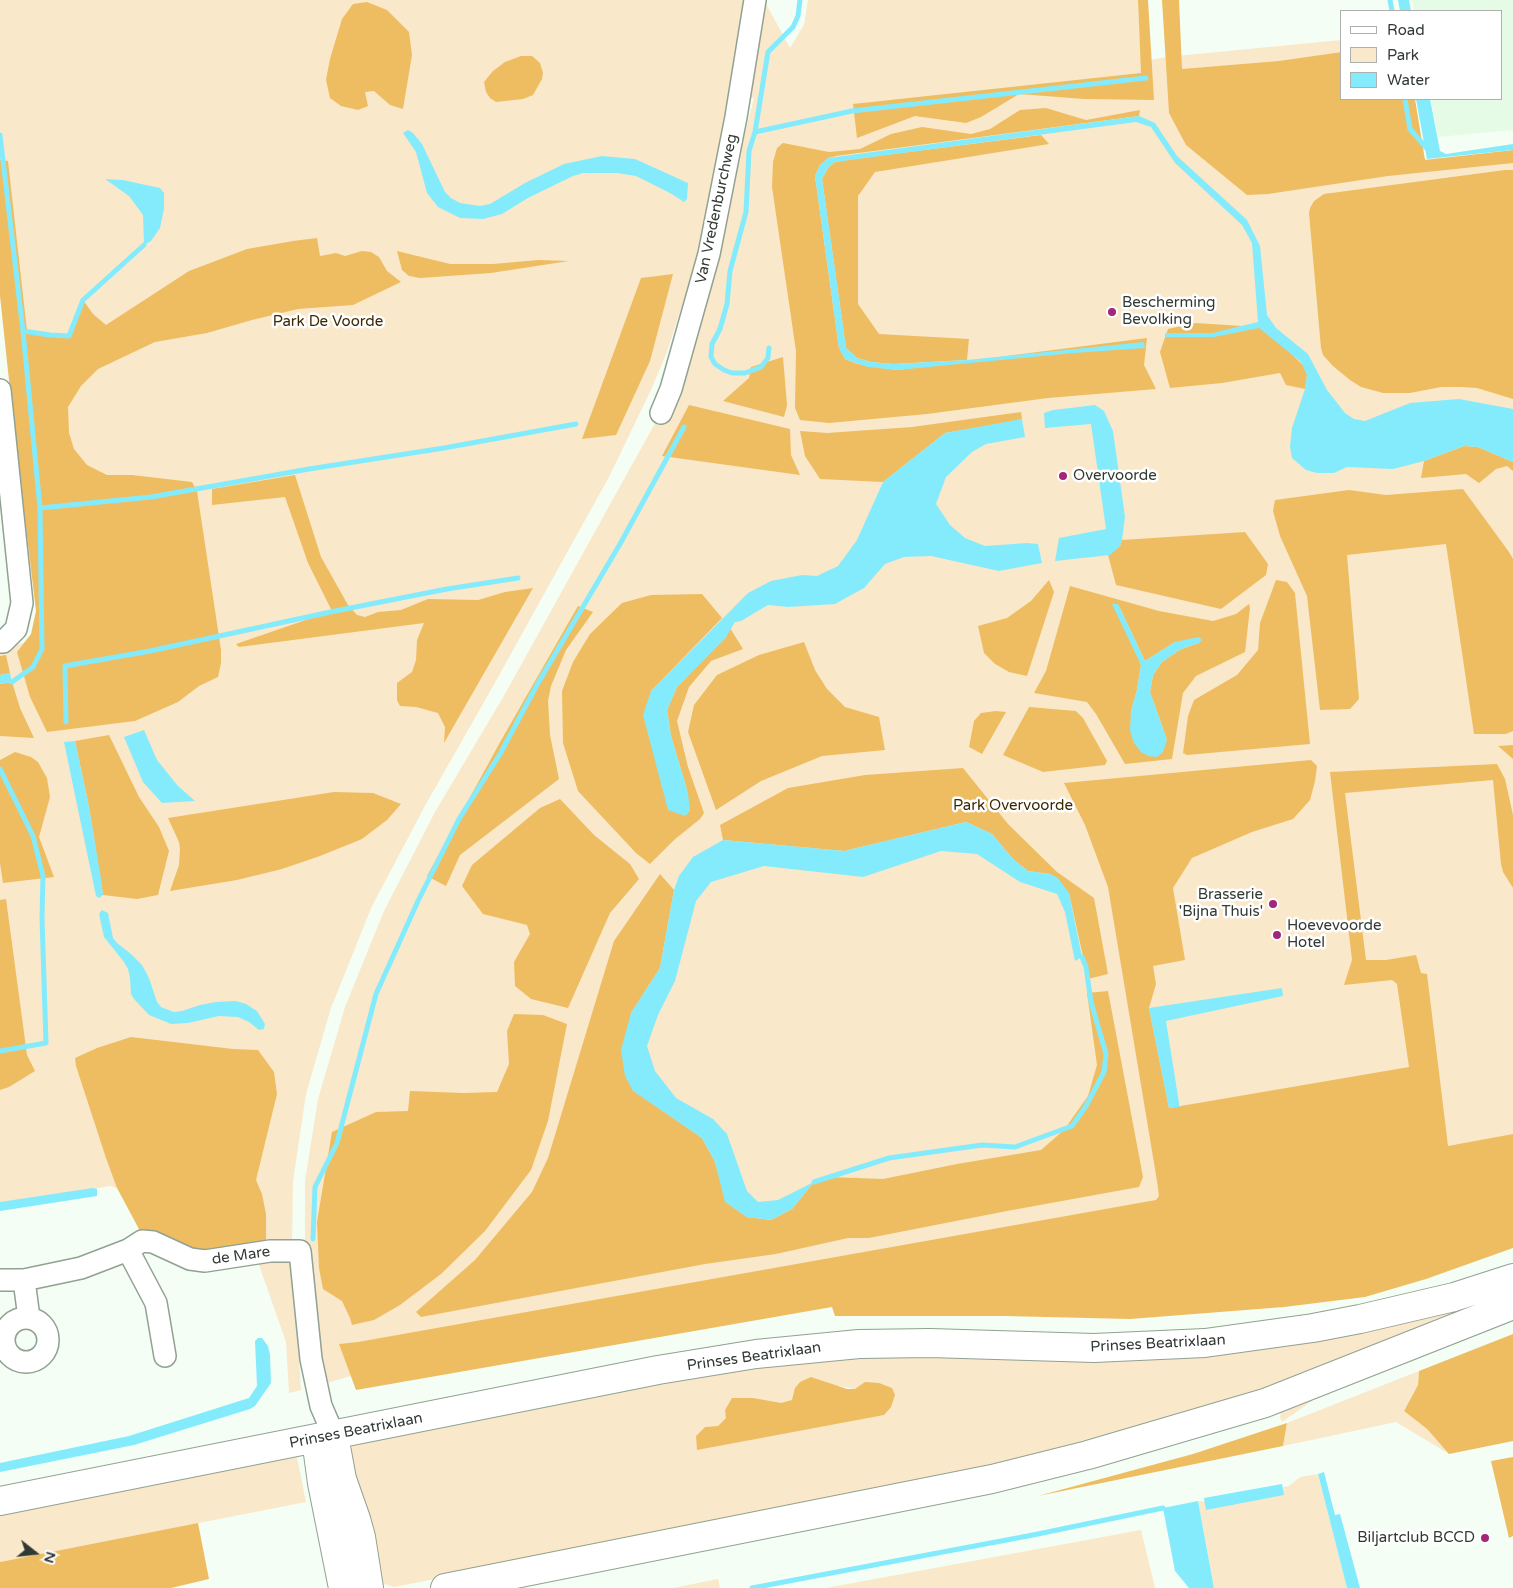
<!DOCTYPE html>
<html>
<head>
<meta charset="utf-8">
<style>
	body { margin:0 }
	#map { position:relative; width:1513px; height:1588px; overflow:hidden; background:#f4fef4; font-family:"Varela Round",sans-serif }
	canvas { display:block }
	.legend { position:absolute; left:1340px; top:10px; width:162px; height:90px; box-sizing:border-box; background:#fff; border:1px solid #adb0ad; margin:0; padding:6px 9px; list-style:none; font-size:15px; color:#323933 }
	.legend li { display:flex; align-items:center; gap:10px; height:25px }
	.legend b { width:25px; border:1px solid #adb0ad }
	.north { position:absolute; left:10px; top:1528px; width:50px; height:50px; -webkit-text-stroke:4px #fff; paint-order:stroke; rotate:106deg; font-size:14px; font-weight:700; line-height:20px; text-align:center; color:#323933 }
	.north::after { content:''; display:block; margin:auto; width:18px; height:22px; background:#323933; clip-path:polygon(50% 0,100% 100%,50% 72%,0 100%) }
</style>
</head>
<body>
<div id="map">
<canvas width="1513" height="1588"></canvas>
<ul class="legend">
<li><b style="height:6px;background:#fff"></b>Road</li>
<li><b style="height:14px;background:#fae8ca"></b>Park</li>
<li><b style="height:14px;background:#84ebfd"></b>Water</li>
</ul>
<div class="north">N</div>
</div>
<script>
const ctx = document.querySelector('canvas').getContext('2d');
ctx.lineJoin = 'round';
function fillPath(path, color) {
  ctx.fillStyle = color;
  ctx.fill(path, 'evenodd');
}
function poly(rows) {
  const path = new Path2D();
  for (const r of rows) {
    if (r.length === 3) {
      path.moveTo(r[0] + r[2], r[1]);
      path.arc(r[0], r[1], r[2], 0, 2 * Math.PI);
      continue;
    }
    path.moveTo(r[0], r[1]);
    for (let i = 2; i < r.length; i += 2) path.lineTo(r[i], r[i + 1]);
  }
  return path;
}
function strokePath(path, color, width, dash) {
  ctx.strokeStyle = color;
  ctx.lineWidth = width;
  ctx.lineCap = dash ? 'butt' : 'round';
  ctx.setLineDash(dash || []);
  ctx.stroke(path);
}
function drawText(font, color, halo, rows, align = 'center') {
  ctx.font = font + ' "Varela Round",sans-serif';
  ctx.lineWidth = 5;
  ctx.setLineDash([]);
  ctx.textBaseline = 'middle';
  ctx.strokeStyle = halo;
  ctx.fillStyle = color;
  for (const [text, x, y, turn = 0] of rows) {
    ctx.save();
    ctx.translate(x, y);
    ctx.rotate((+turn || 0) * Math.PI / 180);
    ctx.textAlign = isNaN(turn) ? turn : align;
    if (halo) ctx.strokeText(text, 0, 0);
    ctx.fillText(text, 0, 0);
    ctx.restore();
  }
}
const built = poly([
	[1412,0,1513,0,1513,130,1438,137,1431,99,1502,99,1502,11,1414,11]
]);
const green = poly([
	[0,0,764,0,790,48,804,25,808,0,1138,0,1141,61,1176,56,1342,40,1342,99,1405,149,1427,159,1513,153,1513,1243,869,1293,421,1355,314,1387,305,1251,305,1181,318,1099,345,1007,384,911,435,812,505,694,669,398,712,261,754,98,732,101,694,268,667,352,651,390,609,477,492,688,426,804,372,906,331,1008,306,1094,293,1181,292,1245,301,1390,289,1393,286,1342,247,1231,110,1186,0,1206,0,647,40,640,0,275],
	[1513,1296,1293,1382,1022,1458,753,1517,394,1587,371,1580,349,1464,352,1446,367,1442,652,1382,819,1352,988,1355,1166,1360,1288,1343,1459,1304],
	[838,1386,855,1389,696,1436,705,1427,718,1426,726,1418,771,1401,781,1404],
	[1419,1371,1418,1385,1404,1411,1427,1429,1449,1454,1396,1422,1283,1446,1287,1423],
	[1322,1394,1282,1422,1280,1417,1281,1410],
	[296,1452,306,1502,0,1562,0,1510],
	[1318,1474,1347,1588,1214,1588,1198,1501,1214,1502,1289,1486,1300,1477],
	[1141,1530,1155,1588,826,1588],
	[718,1579,720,1588,673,1588]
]);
const forest = poly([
	[1138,0,1148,0,1154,100,1084,99,1019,94,981,117,966,123,915,116,857,138,853,104,1141,73],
	[1162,0,1179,0,1182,69,1279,61,1342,52,1342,99,1415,99,1425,160,1513,150,1513,163,1388,176,1268,194,1247,195,1186,145,1169,113],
	[367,2,387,10,409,32,412,55,403,109,390,105,374,91,365,92,368,106,358,110,341,106,330,98,326,80,330,59,342,19,353,4],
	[521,56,532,56,540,63,543,73,542,79,533,95,523,99,496,102,490,98,486,92,484,82,493,71,505,62],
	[1046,108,1086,120,1140,110,1139,116,836,156,828,158,820,165,815,176,839,348,845,359,858,364,897,370,1147,338,1144,365,1156,389,1048,398,927,414,829,423,800,420,795,408,796,351,772,187,773,162,777,148,783,143,829,152,860,149,891,134,922,127,971,134,990,129,1020,110],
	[1041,135,1049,144,875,172,858,196,858,304,879,334,969,339,967,360,893,364,871,362,857,358,846,348,822,179,828,168,835,162,854,159],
	[0,160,8,161,27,331,50,335,69,336,83,300,93,314,106,325,189,271,247,249,293,241,317,238,320,256,336,253,345,256,362,251,371,252,379,257,387,271,401,282,353,305,298,309,252,320,207,333,155,342,98,369,81,386,68,407,69,433,74,449,87,465,107,475,132,475,192,482,197,491,221,650,221,663,218,677,199,686,178,702,135,721,47,732,30,697,17,652,31,634,36,611,14,427,0,296],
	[1505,170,1513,170,1513,399,1477,388,1462,387,1441,387,1410,393,1383,393,1361,387,1350,380,1333,366,1323,355,1321,348,1309,213,1310,208,1314,201,1324,194],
	[397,251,450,264,493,264,539,260,569,261,491,273,420,278,409,276,402,270],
	[673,274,650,361,616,435,582,439,641,278],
	[1195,323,1242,326,1260,324,1304,366,1307,375,1305,389,1286,385,1280,373,1222,383,1170,388,1160,352,1168,329],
	[783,357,787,405,784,417,723,401,749,378,751,367],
	[689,405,790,429,791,455,800,475,662,456],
	[1021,412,1022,419,1011,422,945,433,883,482,820,479,805,456,800,431,827,433,912,427],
	[1464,446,1478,447,1513,462,1513,471,1507,466,1496,469,1479,483,1466,474,1421,478,1424,461],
	[295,475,321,557,348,605,357,615,365,617,378,612,401,610,428,599,478,600,505,592,533,588,444,743,445,727,438,713,416,707,400,706,397,700,397,683,412,672,416,660,417,640,424,623,239,647,236,644,332,611,308,563,285,497,212,505,212,489],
	[1463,489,1509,552,1513,559,1513,731,1506,734,1474,734,1446,544,1347,555,1359,699,1350,709,1320,710,1307,596,1280,536,1273,511,1275,500,1349,490,1386,495],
	[1245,532,1268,564,1266,575,1221,609,1116,585,1108,555,1120,546,1122,540],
	[1049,580,1054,592,1027,676,1009,672,995,664,984,653,978,626,1007,618,1031,601],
	[1276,580,1287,582,1295,593,1310,744,1187,755,1183,753,1188,716,1194,700,1237,675,1258,650,1260,623],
	[1070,586,1159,611,1213,621,1236,614,1249,604,1250,608,1245,652,1196,676,1183,693,1172,759,1125,764,1096,714,1087,702,1034,693,1046,671],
	[1118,604,1145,661,1175,642,1199,643,1181,649,1162,662,1153,675,1150,692,1167,740,1131,711,1137,690,1141,665],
	[702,594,722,618,651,691,688,793,671,736,667,710,677,687,726,637,730,628,743,649,711,661,689,687,677,721,688,767,704,813,700,819,674,840,650,864,636,853,578,791,563,743,562,691,573,662,590,634,622,603,651,595],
	[578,606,593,612,566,650,551,686,548,701,550,735,559,779,460,855,446,886,427,876,499,744],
	[804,642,815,670,827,689,845,707,879,717,885,750,822,756,761,781,716,810,688,732,694,705,717,675,759,655],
	[6,655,10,673,0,675,0,656],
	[12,682,20,708,34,738,0,736,0,684],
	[1029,707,1076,711,1083,718,1107,761,1105,765,1043,772,1003,755],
	[996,711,1006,712,982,754,969,747,974,721,981,713],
	[109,735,139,797,159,827,169,851,158,895,137,899,103,895,89,807,75,741],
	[1513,745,1513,759,1498,746],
	[15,752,31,757,38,762,47,778,50,797,39,837,54,877,3,883,0,863,0,760],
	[1311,760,1317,766,1315,781,1310,800,1293,819,1252,832,1192,858,1173,888,1185,960,1153,966,1156,984,1149,1008,1169,1108,1409,1067,1397,984,1392,980,1344,985,1352,960,1330,772,1497,764,1505,779,1513,815,1513,888,1503,872,1501,864,1493,780,1345,793,1366,960,1386,960,1416,955,1421,973,1427,974,1448,1146,1513,1134,1513,1248,1426,1279,1365,1297,1284,1307,1130,1319,1005,1316,835,1316,832,1307,356,1390,339,1344,358,1342,1156,1200,1159,1196,1157,1181,1108,887,1085,825,1064,783],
	[963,768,1008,824,1057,872,1094,898,1108,974,1088,979,1069,893,1050,874,1028,871,1013,859,992,834,966,822,844,851,723,840,720,825,788,788,865,775],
	[334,792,373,793,401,804,387,820,362,839,320,856,282,869,237,880,170,891,179,865,180,849,179,842,168,818],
	[560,799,594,835,630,864,639,879,610,913,568,1008,531,999,515,986,514,962,530,934,527,925,483,914,462,886,472,865,540,808],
	[660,874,674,890,660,968,631,1013,634,1091,702,1138,715,1162,726,1202,747,1217,771,1220,792,1209,814,1182,828,1177,883,1179,957,1164,1041,1150,1064,1130,1088,1096,1097,1065,1087,993,1108,991,1143,1177,1139,1187,1007,1211,869,1238,848,1238,776,1254,705,1264,421,1317,416,1312,475,1260,532,1192,548,1158,614,941],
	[6,899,27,1055,35,1071,9,1087,0,1090,0,900],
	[514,1014,543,1015,567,1024,548,1121,531,1170,485,1231,441,1274,400,1305,374,1320,352,1325,350,1318,342,1301,323,1289,319,1268,317,1222,332,1132,376,1112,408,1111,410,1091,463,1093,497,1092,509,1064,507,1031],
	[131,1037,233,1049,258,1050,274,1072,277,1094,256,1180,262,1194,266,1214,266,1246,192,1255,140,1231,117,1188,106,1158,76,1066,75,1058,97,1048],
	[1513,1334,1513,1441,1449,1454,1427,1429,1404,1411,1418,1385,1419,1371],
	[811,1377,847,1389,855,1389,865,1382,879,1383,892,1388,895,1395,891,1407,884,1415,697,1450,696,1436,705,1427,718,1426,726,1418,725,1410,732,1398,753,1398,781,1403,792,1400,795,1388,800,1382],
	[1287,1423,1283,1446,1038,1496,1193,1454],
	[1513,1457,1513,1536,1509,1538,1491,1461],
	[198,1523,209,1579,171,1588,0,1588,0,1562]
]);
const water = poly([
	[1398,0,1409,0,1411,11,1400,11],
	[1416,99,1430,99,1440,151,1446,154,1513,144,1513,150,1427,159],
	[1139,116,1155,123,1177,156,1247,220,1260,246,1267,315,1276,328,1308,354,1327,390,1345,413,1354,419,1365,421,1410,403,1459,399,1513,409,1513,462,1478,447,1464,446,1424,461,1393,469,1347,467,1334,473,1317,473,1306,470,1292,458,1290,447,1292,428,1305,389,1307,375,1301,362,1259,328,1214,337,1165,337,1165,333,1212,333,1258,322,1252,243,1242,225,1175,163,1151,127,1136,122,835,162,828,168,822,179,846,348,857,358,871,362,894,364,967,360,1144,342,1145,348,1074,353,897,370,868,367,845,359,839,348,815,176,820,165,828,158],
	[408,130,413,133,422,144,445,192,451,198,460,203,480,206,490,204,525,183,564,164,602,156,635,159,688,183,687,199,684,202,670,193,636,176,617,173,583,173,573,176,528,198,502,214,483,219,460,218,438,207,427,193,416,152,403,133],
	[105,179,123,180,160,188,164,193,164,209,160,228,151,241,144,245,143,215,129,196],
	[1095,405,1104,411,1113,431,1125,517,1122,540,1120,546,1110,555,1055,561,1059,538,1106,529,1091,424,1045,428,1044,413,1053,410],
	[1022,419,1025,437,986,444,972,452,946,477,936,504,950,525,965,538,985,546,1027,543,1038,544,1042,563,999,571,931,556,904,557,885,564,864,588,835,604,788,607,768,605,741,621,735,622,726,637,677,687,667,710,671,736,688,793,690,811,685,816,668,810,643,715,651,691,748,593,771,581,802,575,817,576,838,566,857,540,883,482,945,433],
	[1112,604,1118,604,1145,661,1175,642,1199,637,1202,640,1199,643,1181,649,1162,662,1153,675,1150,692,1167,740,1163,752,1157,757,1148,756,1141,752,1134,743,1130,731,1131,711,1137,690,1141,665],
	[10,673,12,682,0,684,0,675],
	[144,730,157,760,178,786,195,801,162,803,143,782,124,737],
	[75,741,89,807,101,879,103,895,99,898,96,896,64,742],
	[966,822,992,834,1013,859,1028,871,1050,874,1058,878,1069,893,1082,957,1075,961,1065,912,1057,894,1020,882,977,854,941,851,863,877,764,866,711,882,696,901,675,981,658,1015,647,1046,655,1071,676,1098,713,1119,727,1134,747,1191,758,1202,778,1200,814,1182,792,1209,771,1220,747,1217,725,1202,715,1162,702,1138,633,1091,625,1076,621,1050,631,1013,660,968,674,890,679,876,693,857,723,840,844,851],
	[102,910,108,913,113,938,117,943,131,954,142,965,149,978,157,1002,161,1007,174,1012,182,1011,200,1005,216,1002,236,1001,246,1004,257,1011,265,1024,264,1029,259,1030,249,1022,238,1017,219,1016,188,1023,171,1024,149,1015,134,999,131,994,130,978,128,969,124,962,104,937,99,914],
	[1282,988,1283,996,1166,1021,1179,1103,1179,1107,1169,1108,1149,1008],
	[93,1188,97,1189,97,1196,0,1211,0,1202],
	[258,1338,262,1338,268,1346,270,1355,271,1383,255,1406,250,1409,134,1445,0,1472,0,1463,129,1436,249,1398,257,1386,255,1341],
	[1324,1472,1335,1515,1340,1514,1360,1588,1347,1588,1318,1474],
	[1282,1484,1284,1495,1206,1510,1204,1498],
	[1198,1501,1214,1588,1189,1588,1175,1571,1163,1508]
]);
const stream = poly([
	[1390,0,1392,11],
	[1405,99,1410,129,1430,152],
	[755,132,768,52,793,27,798,16,800,0],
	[0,135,23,331,40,508,42,649,33,667,12,682],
	[23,331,50,335,69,336,83,300,144,245],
	[769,348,768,358,761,367,745,373,732,373,724,370,715,364,711,357,712,344,720,329,727,304,730,271,746,212,749,151,755,132,852,111,1146,78],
	[40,508,151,497,309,469,444,448,576,424],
	[66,722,65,666,150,651,335,611,447,589,518,578],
	[0,769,33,836,43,876,42,918,46,1043,0,1051],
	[814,1182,889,1158,982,1145,1015,1147,1072,1126,1086,1106,1104,1072,1106,1054,1091,1002,1086,967,1082,957],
	[313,1239,315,1187,337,1143,376,994,418,901,459,819,500,754,538,683,620,544,684,427],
	[752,1588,1033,1535,1163,1508]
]);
const street = poly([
	[0,390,22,603,16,629,3,642,0,642],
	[661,413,671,389,709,254,736,117,755,0],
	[128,1250,156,1303,165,1356],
	[0,1280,24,1280,81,1268,128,1250,142,1241,153,1242,190,1259,205,1261,270,1251,300,1251,311,1359,321,1406,334,1436],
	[24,1280,29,1318],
	[26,1340,22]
]);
const secondary = poly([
	[334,1436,342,1479,356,1519,361,1537,369,1588],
	[316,1439,322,1483,343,1588],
	[0,1501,658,1370,756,1354,859,1344,930,1343,1094,1348,1205,1343,1313,1328,1360,1319,1454,1297,1513,1278],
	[445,1588,992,1479,1088,1455,1265,1403,1513,1305]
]);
const markers = [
	[1112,312,5,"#a32679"],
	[1063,476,5,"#a32679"],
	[1273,904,5,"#a32679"],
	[1277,935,5,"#a32679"],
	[1485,1538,5,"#a32679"]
];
const streetNames = [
	["Van Vredenburchweg",717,209,-78],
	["de Mare",241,1256,-8],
	["Prinses Beatrixlaan",1158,1344,-3],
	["Prinses Beatrixlaan",754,1357,-8],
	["Prinses Beatrixlaan",356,1431,-11]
];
const poiNames = [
	["Bescherming",1122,303],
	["Bevolking",1122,320],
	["Overvoorde",1073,476],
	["Brasserie",1263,895,"right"],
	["'Bijna Thuis'",1263,912,"right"],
	["Hoevevoorde",1287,926],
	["Hotel",1287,943],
	["Biljartclub BCCD",1475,1538,"right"]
];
const parkNames = [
	["Park De Voorde",328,322],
	["Park Overvoorde",1013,806]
];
fillPath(built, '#e5fbe5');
fillPath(green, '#fae8ca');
fillPath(forest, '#eebd61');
fillPath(water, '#84ebfd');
strokePath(stream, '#84ebfd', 5);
strokePath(street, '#91a192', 24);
strokePath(secondary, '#91a192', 30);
strokePath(street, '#fff', 21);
strokePath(secondary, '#fff', 28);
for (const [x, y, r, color] of markers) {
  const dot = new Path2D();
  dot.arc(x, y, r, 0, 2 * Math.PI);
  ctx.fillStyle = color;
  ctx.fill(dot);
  strokePath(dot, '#fff', 2);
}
drawText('15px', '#323933', '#fff', streetNames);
drawText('15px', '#323933', '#fff', poiNames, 'left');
drawText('15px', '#3d2900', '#fff', parkNames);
</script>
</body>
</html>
